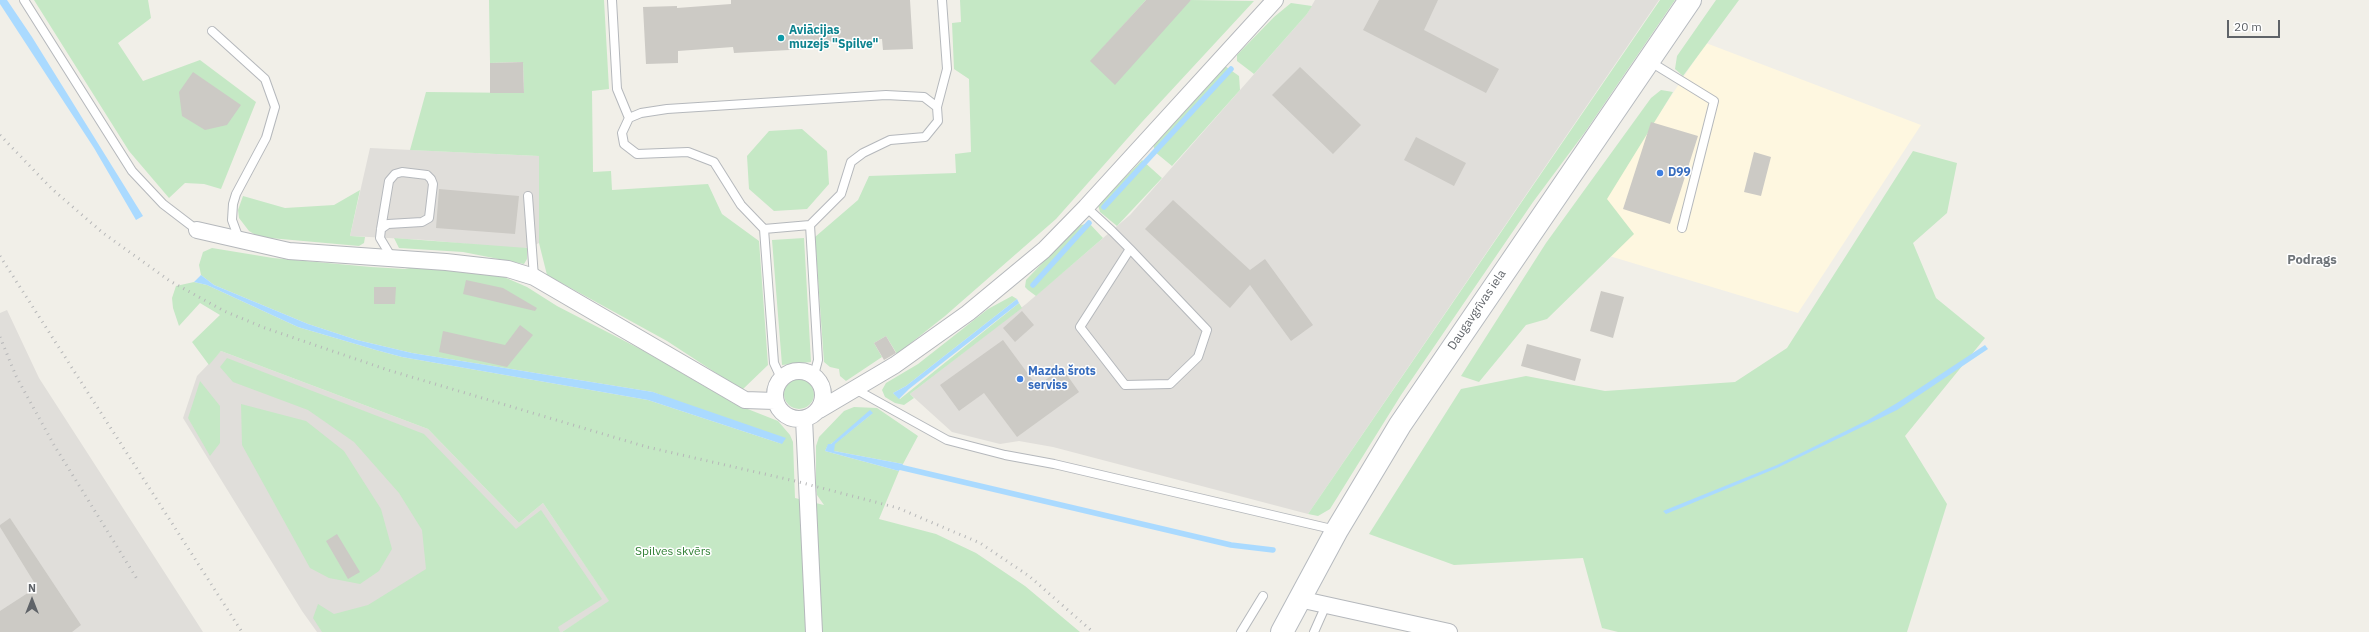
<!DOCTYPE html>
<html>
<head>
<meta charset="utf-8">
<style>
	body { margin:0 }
	#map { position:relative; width:2369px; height:632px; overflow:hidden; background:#f1efe8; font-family:"IBM Plex Sans",sans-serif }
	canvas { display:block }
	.north { position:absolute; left:12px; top:580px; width:40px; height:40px; -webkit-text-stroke:3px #fff; paint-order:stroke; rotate:0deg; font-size:11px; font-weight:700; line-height:16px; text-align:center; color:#5f6368 }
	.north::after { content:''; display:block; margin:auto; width:14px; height:18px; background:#5f6368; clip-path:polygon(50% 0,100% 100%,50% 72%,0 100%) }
	.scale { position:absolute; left:2227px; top:20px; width:53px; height:18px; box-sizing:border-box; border:2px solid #5f6368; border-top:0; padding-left:5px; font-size:12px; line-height:14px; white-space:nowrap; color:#5f6368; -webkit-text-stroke:3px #fff; paint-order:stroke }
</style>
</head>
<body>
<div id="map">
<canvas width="2369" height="632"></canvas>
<div class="north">N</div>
<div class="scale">20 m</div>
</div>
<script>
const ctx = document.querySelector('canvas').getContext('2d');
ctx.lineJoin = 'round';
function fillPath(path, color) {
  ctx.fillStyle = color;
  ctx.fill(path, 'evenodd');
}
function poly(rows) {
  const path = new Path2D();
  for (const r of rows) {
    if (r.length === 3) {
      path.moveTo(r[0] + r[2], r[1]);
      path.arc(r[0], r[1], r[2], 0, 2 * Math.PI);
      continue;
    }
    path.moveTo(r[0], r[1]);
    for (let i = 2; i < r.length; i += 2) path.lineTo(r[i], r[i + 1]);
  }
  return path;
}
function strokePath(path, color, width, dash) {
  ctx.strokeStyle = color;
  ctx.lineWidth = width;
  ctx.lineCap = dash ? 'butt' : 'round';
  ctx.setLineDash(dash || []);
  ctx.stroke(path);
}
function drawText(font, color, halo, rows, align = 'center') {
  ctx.font = font + ' "IBM Plex Sans",sans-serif';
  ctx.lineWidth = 3;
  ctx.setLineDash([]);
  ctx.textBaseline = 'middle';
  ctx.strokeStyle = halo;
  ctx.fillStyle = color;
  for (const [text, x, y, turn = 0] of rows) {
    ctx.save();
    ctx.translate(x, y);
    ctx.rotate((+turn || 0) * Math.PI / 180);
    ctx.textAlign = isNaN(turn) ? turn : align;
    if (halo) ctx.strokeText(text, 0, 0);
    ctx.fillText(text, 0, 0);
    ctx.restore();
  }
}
const commercial = poly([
	[1706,43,1921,125,1798,313,1573,245]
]);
const industrial = poly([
	[1315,0,1659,0,1308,514,1053,447,1019,441,1000,444,952,432,910,394,1026,304,1130,215,1307,14],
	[370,148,539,156,539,243,531,247,520,249,426,240,350,236],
	[7,310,39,378,203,632,0,632,0,313],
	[221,351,428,429,519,523,543,503,610,602,562,632,317,632,302,611,183,418,197,376]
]);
const green = poly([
	[34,0,148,0,151,18,118,43,143,81,200,60,256,102,221,189,204,184,185,183,169,198,129,151],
	[489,0,604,0,609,89,592,91,593,172,611,171,612,190,708,184,722,214,759,241,768,365,742,390,667,341,547,275,539,243,539,156,410,150,426,92,524,93,523,62,490,63],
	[960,0,1146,0,1091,61,1191,0,1254,1,1142,122,1056,219,945,316,897,354,886,336,874,343,882,357,846,381,840,376,839,369,830,367,824,362,815,237,858,200,869,176,956,173,955,154,971,152,969,79,954,69,952,23,961,22],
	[1660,0,1675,0,1585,132,1533,202,1401,395,1330,509,1318,516,1308,514],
	[1716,0,1739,0,1683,76,1675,69,1677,56],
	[1291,3,1312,6,1307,14,1254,74,1237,61,1237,55,1274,17],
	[1225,66,1239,76,1240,90,1172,166,1155,152,1153,144],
	[1661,90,1673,92,1607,199,1634,234,1547,319,1526,325,1479,382,1461,376,1546,243,1651,98],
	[802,129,827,151,829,184,807,209,774,211,749,189,747,156,769,131],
	[1913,151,1957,163,1947,213,1913,243,1936,298,1985,338,1905,436,1947,504,1907,632,1618,632,1602,628,1583,558,1454,565,1369,534,1461,389,1526,376,1605,391,1735,382,1787,348],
	[1142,160,1162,178,1117,226,1100,212,1098,205],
	[360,190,350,236,365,237,364,243,359,246,259,237,249,231,239,218,238,210,243,196,285,208,334,205],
	[1089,223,1103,238,1036,296,1028,290,1025,287,1026,280,1078,226],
	[394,238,527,248,527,259,524,264,463,252,399,248],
	[804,238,811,362,782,365,772,240],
	[212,248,273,258,371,267,405,269,418,266,473,271,504,277,527,287,557,306,644,351,735,404,778,421,790,435,793,442,795,498,824,505,817,495,816,486,816,446,819,437,844,411,854,407,877,408,918,436,903,464,834,451,834,444,873,413,831,444,828,445,825,451,899,471,879,519,936,534,976,553,1025,586,1080,632,562,632,609,601,543,503,519,523,428,429,221,351,209,365,192,342,220,315,200,303,179,326,173,308,172,298,176,286,194,282,207,285,298,327,376,350,402,357,648,400,782,444,653,392,412,353,357,340,308,324,214,285,201,275,199,265,203,252],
	[1012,296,1017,299,906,386,893,393,900,399,1019,303,1022,308,910,394,914,398,904,405,895,403,885,397,882,390,886,383,918,364,988,309],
	[227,358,424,434,516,529,541,510,602,599,558,627,560,632,322,632,313,618,318,604,334,614,368,605,426,569,422,530,399,493,354,442,308,410,233,382,220,367],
	[799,394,15],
	[200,381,220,406,220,443,210,456,188,418],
	[241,404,306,421,344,451,381,509,392,549,379,571,360,584,329,578,310,568,242,445]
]);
const water = poly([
	[0,0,7,0,32,37,143,216,136,220,94,148,0,4],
	[201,275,214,285,308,324,357,340,412,353,653,392,786,438,782,444,648,400,402,357,376,350,298,327,207,285,194,282],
	[1017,299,1019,303,909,389,899,399,893,393,906,386],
	[1985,345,1988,349,1897,410,1777,468,1666,514,1663,511,1777,465,1868,420,1897,403],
	[870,410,873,413,835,444,834,451,903,464,899,471,825,451,828,444,831,444]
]);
const stream = poly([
	[1104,207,1231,69],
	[1033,285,1089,223],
	[895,466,1231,545,1273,550]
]);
const building = poly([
	[731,0,910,0,913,49,883,50,882,39,844,41,826,42,826,48,734,53,733,47,678,51,678,63,646,64,643,7,677,6,677,8,731,4],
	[1146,0,1191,0,1115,85,1090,61],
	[1379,0,1438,0,1424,30,1499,69,1486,93,1363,30],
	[523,62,524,93,490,93,490,63],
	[1300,67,1361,125,1333,154,1272,95],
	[193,72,241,105,227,125,205,130,182,116,179,92],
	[1651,122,1698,136,1670,224,1623,209],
	[1416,137,1466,163,1454,186,1404,160],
	[1754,152,1771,157,1761,196,1744,192],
	[439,189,519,196,515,234,436,228],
	[1173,200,1250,270,1265,259,1313,325,1291,341,1250,285,1230,308,1145,229],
	[466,280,503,288,537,308,535,311,463,294],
	[374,287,396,287,395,304,374,304],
	[1601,291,1624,297,1613,338,1590,331],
	[1022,311,1034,325,1015,342,1003,328],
	[520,325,533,335,507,367,439,352,443,331,505,345],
	[886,336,896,353,884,360,874,343],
	[1003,340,1037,386,1062,368,1079,392,1017,437,984,393,959,411,940,385],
	[1527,344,1581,359,1575,381,1521,366],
	[10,518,81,625,72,632,0,632,0,611,37,587,0,527,0,525],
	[337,534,360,572,348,579,326,541]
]);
const service = poly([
	[24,0,132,171,163,204,197,230],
	[612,0,617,89,629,118],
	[212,31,265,79,275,107,266,138,236,194,233,204,232,220,239,239],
	[1649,61,1714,101,1682,228],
	[937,107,947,69,942,0],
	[528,196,534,277],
	[1086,207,1112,231,1130,249,1207,330,1198,357,1170,384,1125,385,1080,327,1130,249],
	[810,225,818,360,814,375],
	[381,229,388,224,422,222,429,218,433,184,431,179,427,175,402,172,395,174,389,181,381,229,380,238,392,258],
	[764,229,810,225,841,194,851,162,863,153,890,140,925,137,938,121,937,107,924,97,886,95,667,109,641,113,629,118,622,133,624,144,637,154,688,152,714,162,741,205,764,229,774,363,781,378],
	[855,389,947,440,1005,455,1054,464,1336,530],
	[1241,632,1263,596],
	[1314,632,1326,605]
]);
const minor = poly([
	[197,230,289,251,446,262,508,269,534,277,745,400,775,401],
	[799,395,24],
	[819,410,895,365,968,313,1044,250,1086,207,1275,0],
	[804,419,814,632],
	[1299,599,1449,632]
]);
const secondary = poly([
	[1282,632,1337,530,1400,425,1690,0]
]);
const rail = poly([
	[0,135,52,189,103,233,170,281,224,311,265,328,388,370,647,447,795,481,898,508,980,543,1029,576,1093,632],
	[0,256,242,632],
	[0,337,16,376,54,445,137,579]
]);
const markers = [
	[781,38,4,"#0f9aa8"],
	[1660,173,4,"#3f7fe0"],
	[1020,379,4,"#3f7fe0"]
];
const cultureNames = [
	["Aviācijas",789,31],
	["muzejs \"Spilve\"",789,45]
];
const shopNames = [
	["D99",1668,173],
	["Mazda šrots",1028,372],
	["serviss",1028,386]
];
const streetNames = [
	["Daugavgrīvas iela",1477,310,-56]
];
const parkNames = [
	["Spilves skvērs",673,552]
];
const neighbourhoodNames = [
	["Podrags",2312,260]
];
fillPath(commercial, '#fef7e0');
fillPath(industrial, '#e0deda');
fillPath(green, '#c5e8c5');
fillPath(water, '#aadaff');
strokePath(stream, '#aadaff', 5.5);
fillPath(building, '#cccac5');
strokePath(service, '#b5b8bc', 10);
strokePath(minor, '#b5b8bc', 18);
strokePath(secondary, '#b6babf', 24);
strokePath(service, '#fff', 8);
strokePath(minor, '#fff', 16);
strokePath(secondary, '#fff', 22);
strokePath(rail, '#b6b7b8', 3, [1, 5]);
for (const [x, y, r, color] of markers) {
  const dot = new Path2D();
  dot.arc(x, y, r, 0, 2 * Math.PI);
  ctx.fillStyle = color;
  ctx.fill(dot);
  strokePath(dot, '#fff', 1.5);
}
drawText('bold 12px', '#0d838f', '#fff', cultureNames, 'left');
drawText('bold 12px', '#366cbe', '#fff', shopNames, 'left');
drawText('12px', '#5f6368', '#fff', streetNames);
drawText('12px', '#348238', '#fff', parkNames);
drawText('bold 13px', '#70757a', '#fff', neighbourhoodNames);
</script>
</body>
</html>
